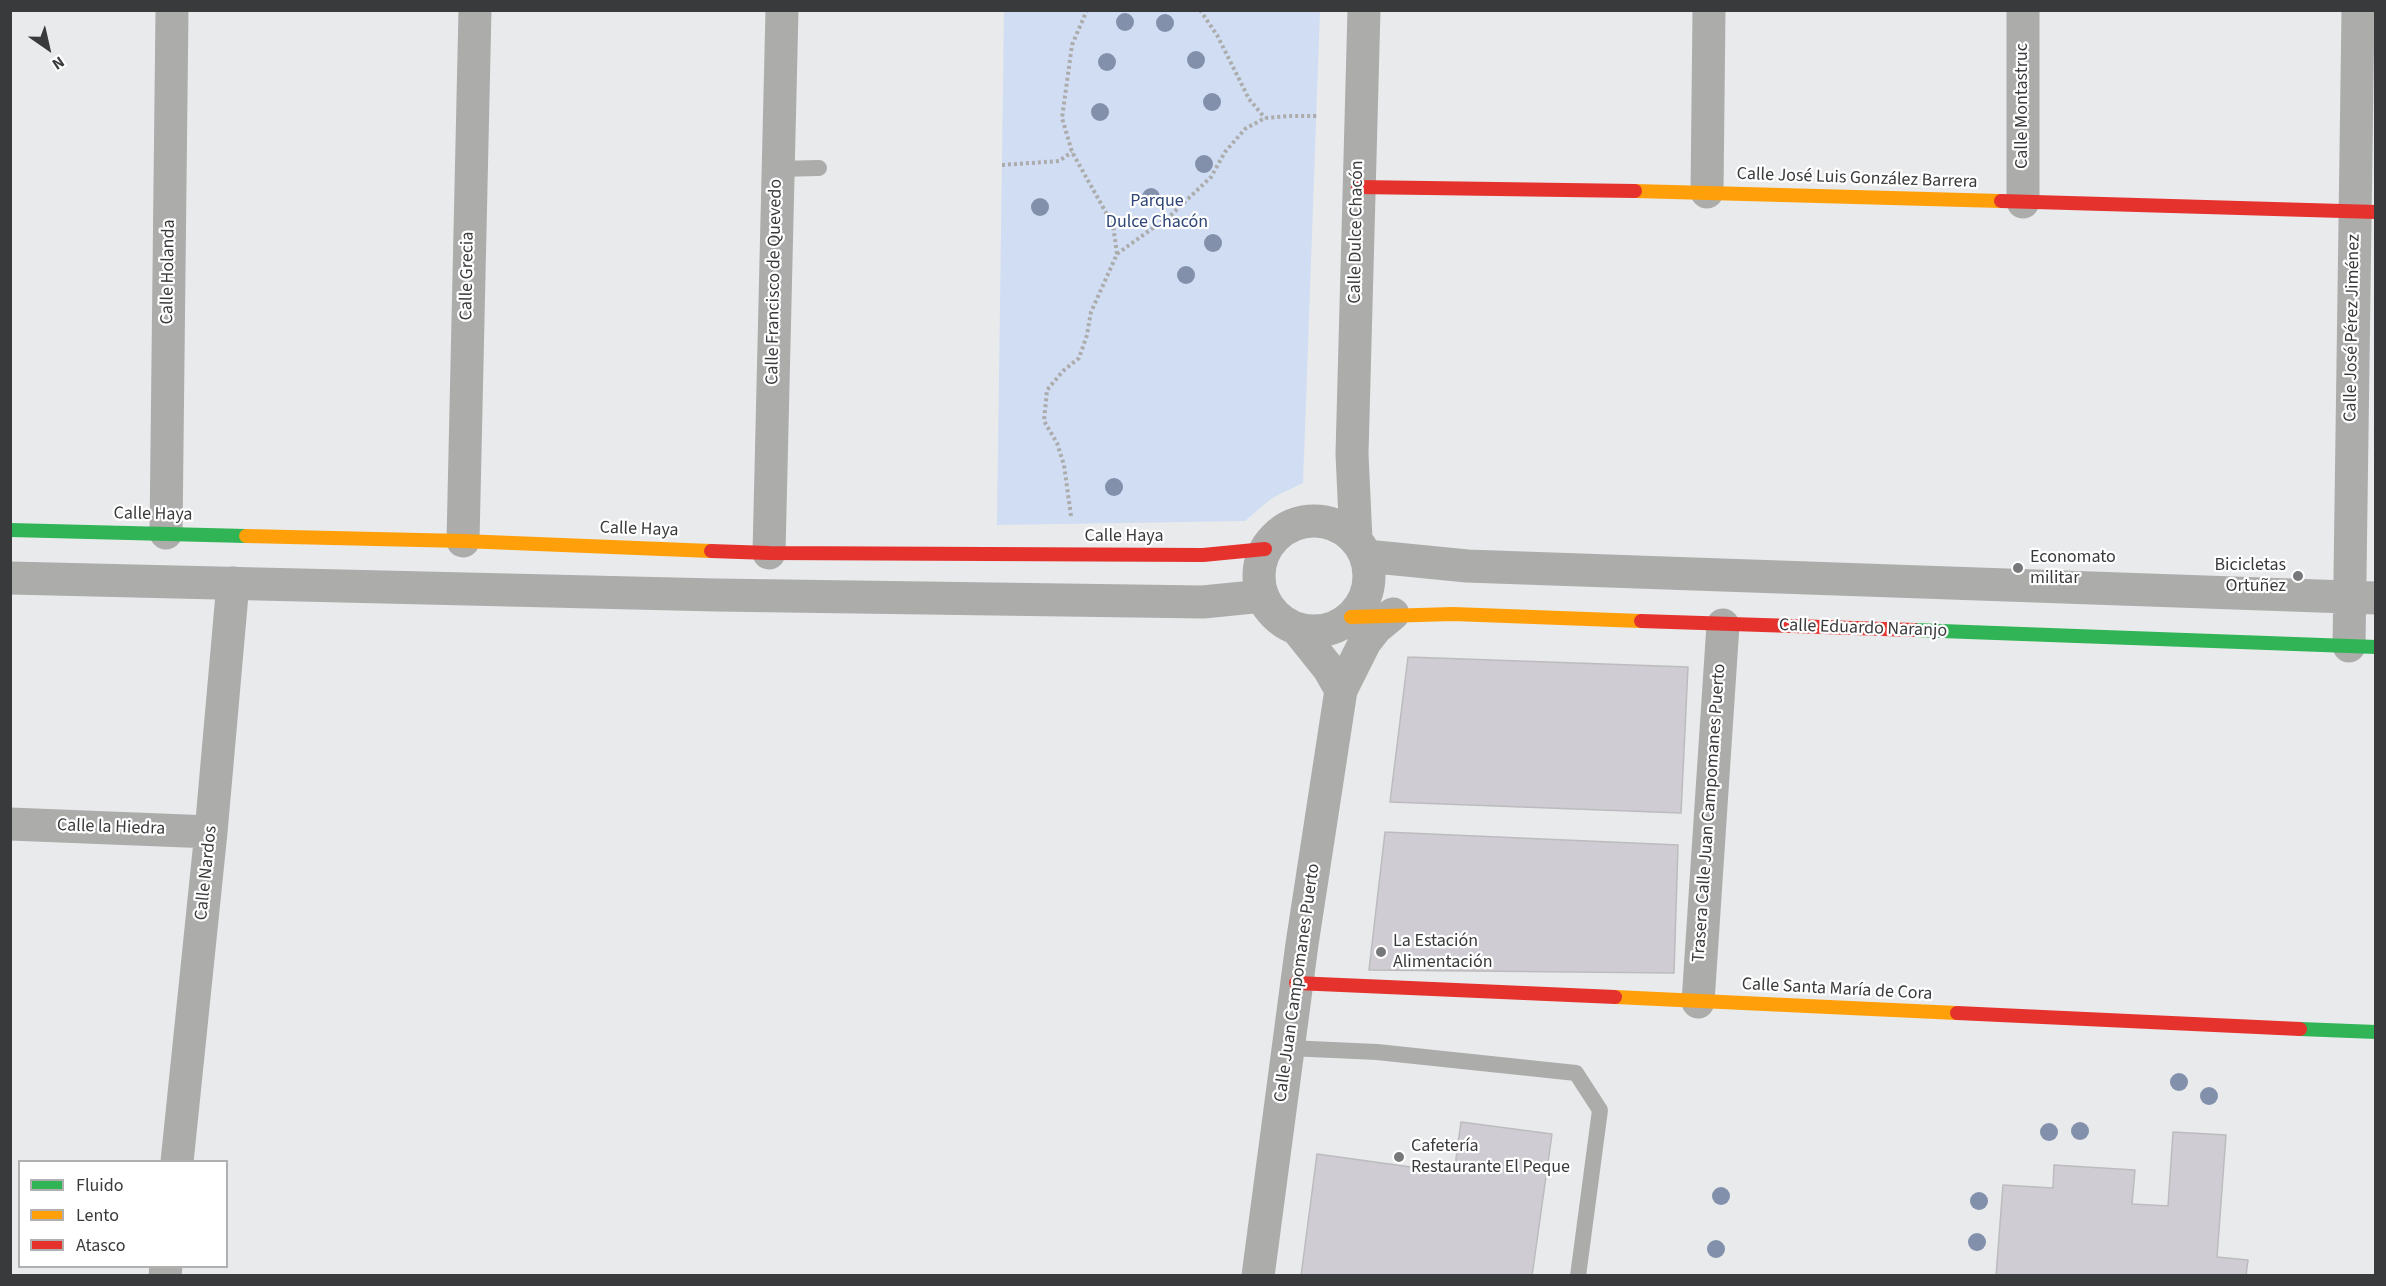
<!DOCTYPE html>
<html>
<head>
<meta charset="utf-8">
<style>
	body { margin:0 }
	#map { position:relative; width:2386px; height:1286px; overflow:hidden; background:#e8eaec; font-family:"Source Sans 3",sans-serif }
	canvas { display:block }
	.frame { position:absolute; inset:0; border:12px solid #393a3c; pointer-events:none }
	.legend { position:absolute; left:18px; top:1160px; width:210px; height:108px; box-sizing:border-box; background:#fff; border:2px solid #b0b0b1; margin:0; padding:8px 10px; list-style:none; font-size:18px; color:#393a3c }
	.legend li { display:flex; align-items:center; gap:12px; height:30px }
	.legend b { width:30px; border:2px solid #b0b0b1 }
	.north { position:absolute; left:18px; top:18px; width:60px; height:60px; -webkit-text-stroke:4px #fff; paint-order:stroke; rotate:146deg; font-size:16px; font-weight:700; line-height:24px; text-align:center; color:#393a3c }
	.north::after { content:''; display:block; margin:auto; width:21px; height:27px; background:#393a3c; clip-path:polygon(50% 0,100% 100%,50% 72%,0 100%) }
</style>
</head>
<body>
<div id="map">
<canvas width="2386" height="1286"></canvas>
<div class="frame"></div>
<ul class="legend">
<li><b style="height:8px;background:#30b455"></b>Fluido</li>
<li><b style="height:8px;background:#ff9f0a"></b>Lento</li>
<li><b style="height:8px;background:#e5322d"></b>Atasco</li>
</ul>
<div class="north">N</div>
</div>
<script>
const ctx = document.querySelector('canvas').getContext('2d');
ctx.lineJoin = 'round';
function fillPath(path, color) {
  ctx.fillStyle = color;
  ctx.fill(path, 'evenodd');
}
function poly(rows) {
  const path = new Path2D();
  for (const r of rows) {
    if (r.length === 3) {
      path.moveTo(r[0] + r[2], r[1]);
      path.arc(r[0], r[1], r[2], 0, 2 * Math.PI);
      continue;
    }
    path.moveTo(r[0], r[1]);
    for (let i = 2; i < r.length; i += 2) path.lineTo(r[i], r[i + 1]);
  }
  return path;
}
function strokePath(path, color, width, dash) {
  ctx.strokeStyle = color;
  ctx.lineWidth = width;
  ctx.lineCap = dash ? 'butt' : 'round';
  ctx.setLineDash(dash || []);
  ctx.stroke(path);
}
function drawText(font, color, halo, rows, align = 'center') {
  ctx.font = font + ' "Source Sans 3",sans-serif';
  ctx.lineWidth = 4.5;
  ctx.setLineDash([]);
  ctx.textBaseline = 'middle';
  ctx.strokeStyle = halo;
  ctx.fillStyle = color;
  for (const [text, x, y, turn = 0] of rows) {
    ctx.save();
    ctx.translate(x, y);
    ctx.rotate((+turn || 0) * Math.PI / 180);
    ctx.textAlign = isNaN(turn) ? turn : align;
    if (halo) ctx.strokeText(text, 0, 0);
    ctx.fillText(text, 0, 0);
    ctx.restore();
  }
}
const green = poly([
	[1004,11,1320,11,1303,483,1272,498,1245,521,997,525]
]);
const building = poly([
	[1408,657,1688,667,1681,813,1390,802,1408,657],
	[1385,832,1678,845,1674,973,1369,970,1385,832],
	[1461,1122,1552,1134,1532,1276,1301,1276,1317,1154,1454,1173,1461,1122],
	[2173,1132,2226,1135,2217,1257,2248,1260,2246,1276,1996,1276,2003,1185,2053,1188,2054,1165,2135,1170,2132,1204,2168,1206,2173,1132]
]);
const path = poly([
	[1200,10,1217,35,1249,99,1265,118],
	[1002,165,1059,161,1072,152],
	[1117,254,1171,215,1211,177,1225,152,1245,129,1265,118,1288,116,1317,116],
	[1071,516,1064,465,1057,443,1044,421,1047,390,1063,371,1079,358,1087,335,1091,312,1117,254,1113,225,1072,152,1062,118,1072,45,1087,10]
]);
const lane = poly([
	[777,169,819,168],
	[1288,1048,1377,1052,1576,1073,1600,1110,1578,1276]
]);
const street = poly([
	[1707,192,1709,10],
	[2023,202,2023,10],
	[1314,576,55],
	[166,533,172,10],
	[1356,540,1352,454,1364,10],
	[463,541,475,10],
	[769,553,782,10],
	[1366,556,1467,566,2376,598],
	[10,578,716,595,1203,602,1263,596],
	[1297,629,1329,669,1341,690],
	[2349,646,2358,10],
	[10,824,211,832],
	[1698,1002,1723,625],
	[177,1162,211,832,233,583],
	[165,1276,166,1266],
	[1258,1276,1302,944,1341,690,1365,642,1376,628,1393,614]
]);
const fast = poly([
	[10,530,246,536],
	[1914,630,2376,647],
	[2300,1029,2376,1032]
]);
const slow = poly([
	[1635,191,2001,201],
	[246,536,463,541,711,551],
	[1351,617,1453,614,1641,621],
	[1615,997,1957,1013]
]);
const jam = poly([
	[1358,187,1635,191],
	[2001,201,2376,212],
	[711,551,769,553,1203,555,1265,549],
	[1641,621,1914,630],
	[1296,983,1615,997],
	[1957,1013,2300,1029]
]);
const trees = [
	[1125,22],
	[1165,23],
	[1196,60],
	[1107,62],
	[1212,102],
	[1100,112],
	[1204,164],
	[1151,197],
	[1040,207],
	[1213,243],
	[1186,275],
	[1114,487],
	[2179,1082],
	[2209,1096],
	[2080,1131],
	[2049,1132],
	[1721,1196],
	[1979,1201],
	[1977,1242],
	[1716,1249]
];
const markers = [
	[2018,568,6,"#76787a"],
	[2298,576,6,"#76787a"],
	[1381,952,6,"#76787a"],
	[1399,1157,6,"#76787a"]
];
const streetNames = [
	["Calle Montastruc",2023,106,-90],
	["Calle José Luis González Barrera",1857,179,2],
	["Calle Dulce Chacón",1357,232,-89],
	["Calle Holanda",169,272,-89],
	["Calle Grecia",468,276,-89],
	["Calle Francisco de Quevedo",775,282,-89],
	["Calle José Pérez Jiménez",2353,328,-89],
	["Calle Haya",153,515,1],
	["Calle Haya",639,530,2],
	["Calle Haya",1124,537],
	["Calle Eduardo Naranjo",1863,629,2],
	["Trasera Calle Juan Campomanes Puerto",1710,813,-86],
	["Calle la Hiedra",111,828,2],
	["Calle Nardos",207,873,-84],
	["Calle Juan Campomanes Puerto",1298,983,-82],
	["Calle Santa María de Cora",1837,990,3]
];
const parkNames = [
	["Parque",1157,202],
	["Dulce Chacón",1157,223]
];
const poiNames = [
	["Economato",2030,558],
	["militar",2030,579],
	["Bicicletas",2286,566,"right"],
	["Ortuñez",2286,587,"right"],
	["La Estación",1393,942],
	["Alimentación",1393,963],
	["Cafetería",1411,1147],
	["Restaurante El Peque",1411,1168]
];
fillPath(green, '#d1ddf3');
fillPath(building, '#cfccd4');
strokePath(building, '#bcbcbe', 1.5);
strokePath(path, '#acacac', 4, [3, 3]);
strokePath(lane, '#acacab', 16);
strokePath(street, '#acacab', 33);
strokePath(fast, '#30b455', 14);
strokePath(slow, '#ff9f0a', 14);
strokePath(jam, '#e5322d', 14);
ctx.fillStyle = '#8290ac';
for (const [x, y] of trees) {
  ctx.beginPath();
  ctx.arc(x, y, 9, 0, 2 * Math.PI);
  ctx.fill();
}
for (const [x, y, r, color] of markers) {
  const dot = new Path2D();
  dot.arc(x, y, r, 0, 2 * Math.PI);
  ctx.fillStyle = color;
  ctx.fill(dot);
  strokePath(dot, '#fff', 2);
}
drawText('18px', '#393a3c', '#fff', streetNames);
drawText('18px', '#2e4678', '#fff', parkNames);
drawText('18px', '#393a3c', '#fff', poiNames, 'left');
</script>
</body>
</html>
